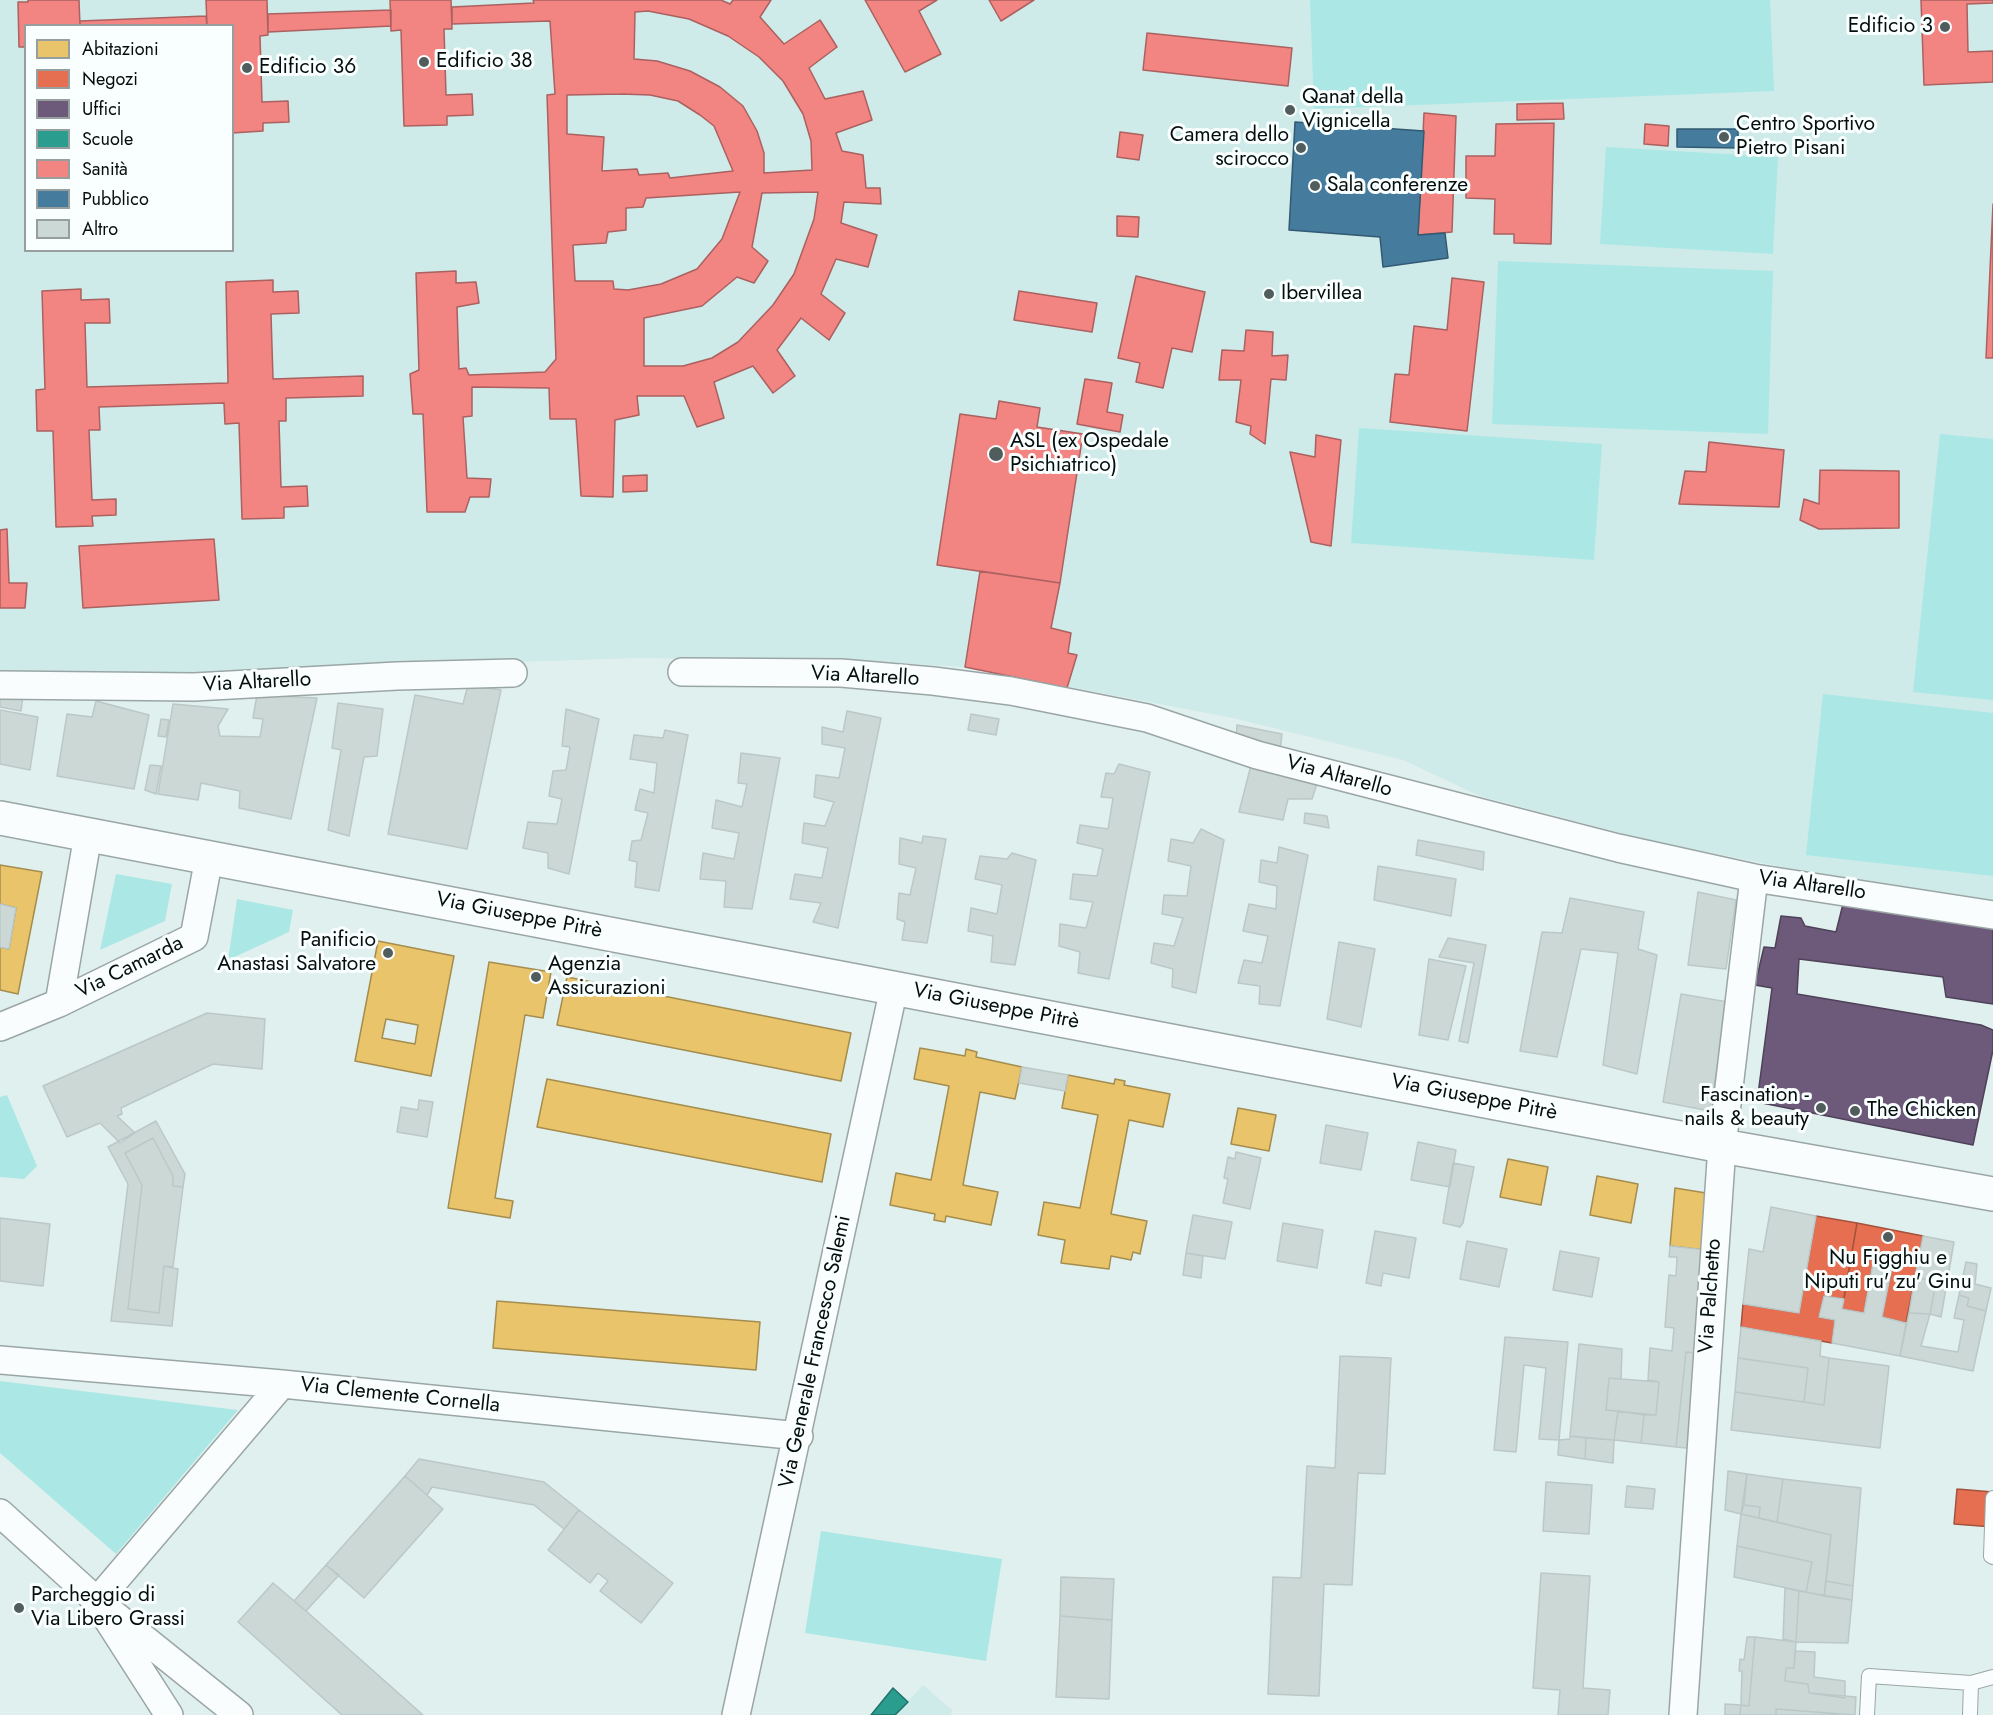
<!DOCTYPE html>
<html>
<head>
<meta charset="utf-8">
<style>
	body { margin:0 }
	#map { position:relative; width:1993px; height:1715px; overflow:hidden; background:#e0f0ef; font-family:Jost,sans-serif }
	canvas { display:block }
	.legend { position:absolute; left:24px; top:24px; width:210px; height:228px; box-sizing:border-box; background:#f9fffe; border:2px solid #979f9e; margin:0; padding:8px 10px; list-style:none; font-size:18px; color:#040e0d }
	.legend li { display:flex; align-items:center; gap:12px; height:30px }
	.legend b { width:30px; border:2px solid #979f9e }
</style>
</head>
<body>
<div id="map">
<canvas width="1993" height="1715"></canvas>
<ul class="legend">
<li><b style="height:16px;background:#e9c46a"></b>Abitazioni</li>
<li><b style="height:16px;background:#e76f51"></b>Negozi</li>
<li><b style="height:16px;background:#6d597a"></b>Uffici</li>
<li><b style="height:16px;background:#2a9d8f"></b>Scuole</li>
<li><b style="height:16px;background:#f28482"></b>Sanità</li>
<li><b style="height:16px;background:#457b9d"></b>Pubblico</li>
<li><b style="height:16px;background:#cbd8d6"></b>Altro</li>
</ul>
</div>
<script>
const ctx = document.querySelector('canvas').getContext('2d');
ctx.lineJoin = 'round';
function fillPath(path, color) {
  ctx.fillStyle = color;
  ctx.fill(path, 'evenodd');
}
function poly(rows) {
  const path = new Path2D();
  for (const r of rows) {
    path.moveTo(r[0], r[1]);
    for (let i = 2; i < r.length; i += 2) path.lineTo(r[i], r[i + 1]);
  }
  return path;
}
function strokePath(path, color, width, dash) {
  ctx.strokeStyle = color;
  ctx.lineWidth = width;
  ctx.lineCap = dash ? 'butt' : 'round';
  ctx.setLineDash(dash || []);
  ctx.stroke(path);
}
function drawText(font, color, halo, rows, align = 'center') {
  ctx.font = font + ' Jost,sans-serif';
  ctx.lineWidth = 6;
  ctx.setLineDash([]);
  ctx.textBaseline = 'middle';
  ctx.strokeStyle = halo;
  ctx.fillStyle = color;
  for (const [text, x, y, turn = 0] of rows) {
    ctx.save();
    ctx.translate(x, y);
    ctx.rotate((+turn || 0) * Math.PI / 180);
    ctx.textAlign = isNaN(turn) ? turn : align;
    if (halo) ctx.strokeText(text, 0, 0);
    ctx.fillText(text, 0, 0);
    ctx.restore();
  }
}
const built = poly([
	[0,0,1993,0,1993,902,1798,870,1647,840,1480,796,1403,760,1233,718,965,667,859,661,639,658,182,673,0,672],
	[26,26,232,26,232,250,26,250],
	[923,1685,952,1710,951,1715,895,1715]
]);
const green = poly([
	[1310,0,1770,0,1774,91,1314,109],
	[1606,147,1778,157,1773,254,1600,244],
	[1498,261,1773,271,1768,434,1492,424],
	[1359,428,1602,444,1594,560,1351,543],
	[1940,434,1993,439,1993,700,1913,692],
	[1823,694,1993,713,1993,876,1806,855],
	[116,874,172,884,165,921,100,950],
	[237,899,293,910,289,932,228,960],
	[7,1095,37,1166,24,1179,0,1177,0,1097],
	[0,1381,238,1410,116,1554,0,1453],
	[821,1531,1002,1559,986,1661,805,1633]
]);
const homes = poly([
	[0,865,42,872,18,994,0,990,0,947,9,949,16,908,0,904,0,865],
	[378,941,454,956,431,1076,355,1061,378,941],
	[386,1019,418,1025,415,1044,382,1038,386,1019],
	[489,962,551,972,543,1018,525,1015,495,1198,513,1201,510,1218,448,1208,489,962],
	[567,977,851,1033,841,1081,557,1025,567,977],
	[920,1048,965,1056,966,1049,977,1052,976,1057,1022,1067,1015,1099,980,1092,963,1185,998,1192,991,1225,946,1216,945,1222,934,1220,935,1214,890,1205,896,1173,931,1180,949,1086,914,1079,920,1048],
	[1068,1075,1114,1084,1115,1079,1125,1081,1124,1085,1170,1094,1163,1127,1129,1120,1111,1214,1147,1221,1140,1254,1133,1252,1131,1260,1111,1256,1109,1269,1061,1263,1065,1240,1038,1235,1044,1202,1080,1208,1098,1115,1062,1108,1068,1075],
	[547,1079,831,1134,822,1182,537,1127,547,1079],
	[1238,1108,1276,1115,1269,1151,1231,1144,1238,1108],
	[1508,1159,1548,1167,1541,1205,1500,1197,1508,1159],
	[1597,1176,1638,1184,1631,1223,1590,1215,1597,1176],
	[1675,1188,1706,1193,1705,1250,1670,1246,1675,1188],
	[497,1301,760,1322,756,1370,493,1348,497,1301]
]);
const shops = poly([
	[1816,1216,1857,1223,1844,1299,1824,1296,1819,1317,1835,1320,1832,1343,1741,1327,1743,1304,1799,1313,1816,1216],
	[1857,1223,1923,1236,1906,1323,1882,1317,1892,1267,1873,1263,1864,1313,1842,1309,1857,1223],
	[1957,1489,1993,1492,1993,1527,1954,1524,1957,1489]
]);
const offices = poly([
	[1843,904,1993,927,1993,1004,1946,997,1943,977,1799,959,1797,994,1981,1025,1993,1030,1993,1050,1973,1145,1757,1102,1772,988,1755,985,1764,947,1775,948,1781,916,1801,918,1805,926,1836,932,1843,904]
]);
const schools = poly([
	[893,1688,908,1702,895,1715,871,1715,893,1688]
]);
const health = poly([
	[28,0,79,0,80,26,26,26,26,47,19,47,18,2,28,2,28,0],
	[206,0,267,0,268,35,260,36,262,102,288,101,289,122,263,123,263,131,232,133,232,26,207,26,206,0],
	[390,0,451,0,452,29,444,29,446,95,472,94,473,115,447,116,447,125,404,126,401,30,391,31,390,0],
	[533,0,721,0,730,4,733,0,771,0,760,17,784,44,820,20,837,47,809,68,825,99,863,91,872,120,836,133,842,151,863,155,866,188,880,188,881,204,844,202,841,223,877,235,868,267,836,259,821,294,845,313,829,340,801,318,777,350,795,376,773,393,753,366,714,382,724,418,697,427,684,396,637,396,639,415,615,420,613,497,581,496,576,419,550,419,549,388,472,387,472,416,463,417,467,478,491,479,489,497,470,497,465,512,427,512,423,414,413,414,410,374,419,370,416,273,456,271,456,283,476,282,479,303,457,307,459,369,466,368,469,375,545,372,556,359,547,95,555,94,550,21,452,24,452,7,534,3,533,0],
	[648,11,689,19,728,36,759,57,783,81,803,114,811,141,812,170,764,173,764,153,757,131,743,106,720,87,690,71,657,61,634,59,635,12,648,11],
	[621,94,650,95,678,101,700,115,714,126,733,171,670,178,668,173,639,175,637,169,602,171,604,137,567,134,567,95,621,94],
	[740,192,722,239,697,269,661,284,628,290,614,289,613,281,575,281,573,245,606,243,608,232,626,230,626,208,643,207,646,198,740,192],
	[818,192,814,219,794,274,773,305,738,342,712,358,683,366,644,366,644,318,702,306,737,277,754,283,768,261,752,247,762,193,818,192],
	[865,0,937,0,919,11,941,54,905,72,865,0],
	[989,0,1034,0,1001,21,989,0],
	[1921,0,1993,0,1993,3,1967,4,1968,52,1993,51,1993,82,1924,85,1921,0],
	[391,10,391,26,268,32,268,14,391,10],
	[206,16,207,26,80,26,80,21,206,16],
	[1147,33,1292,48,1288,86,1143,70,1147,33],
	[1563,103,1564,119,1517,120,1517,104,1563,103],
	[1424,113,1456,116,1452,232,1418,235,1424,113],
	[1554,123,1551,244,1514,243,1514,234,1494,234,1495,199,1466,198,1466,156,1495,156,1496,124,1554,123],
	[1645,124,1669,126,1668,146,1644,144,1645,124],
	[1120,132,1143,135,1139,160,1117,157,1120,132],
	[1993,204,1993,358,1986,358,1993,204],
	[1117,216,1139,217,1138,237,1117,236,1117,216],
	[1136,276,1205,292,1192,352,1172,348,1163,388,1136,382,1140,363,1118,358,1136,276],
	[1452,278,1484,282,1467,431,1390,422,1395,374,1409,375,1414,326,1447,330,1452,278],
	[273,280,273,292,298,291,299,313,271,314,273,379,363,376,363,396,286,398,286,421,279,421,281,487,307,486,308,506,284,507,284,518,242,519,239,423,225,424,224,403,99,407,100,430,89,430,92,500,116,499,116,515,92,516,93,526,56,527,53,431,37,431,36,390,45,389,42,291,81,289,81,300,109,299,110,323,85,323,87,387,228,383,226,282,273,280],
	[1019,291,1097,303,1092,332,1014,320,1019,291],
	[1246,330,1273,332,1272,356,1288,355,1286,380,1271,379,1265,444,1250,434,1251,426,1236,422,1241,380,1219,380,1222,350,1244,351,1246,330],
	[1085,379,1112,383,1107,412,1123,415,1120,432,1077,424,1085,379],
	[999,401,1040,408,1037,427,1083,434,1060,583,937,565,960,414,996,419,999,401],
	[1316,435,1341,440,1331,546,1311,542,1290,452,1315,457,1316,435],
	[1709,442,1784,450,1779,507,1679,504,1685,471,1706,472,1709,442],
	[1820,470,1899,471,1899,528,1819,529,1800,520,1804,499,1819,504,1820,470],
	[647,475,647,491,623,492,623,476,647,475],
	[7,529,9,583,27,583,25,608,0,608,0,530,7,529],
	[214,539,219,600,83,608,79,546,214,539],
	[980,571,1060,583,1051,628,1071,633,1068,653,1077,655,1067,688,965,667,980,571]
]);
const public = poly([
	[1295,122,1424,131,1418,235,1445,233,1448,258,1383,267,1380,237,1289,230,1295,122],
	[1677,129,1738,129,1738,148,1677,147,1677,129]
]);
const building = poly([
	[468,685,501,690,467,849,388,834,415,695,463,704,468,685],
	[257,695,317,698,291,819,239,808,240,791,201,783,198,800,158,794,173,704,228,709,218,726,220,736,260,737,263,719,253,718,257,695],
	[0,696,23,696,21,711,0,707,0,696],
	[96,701,149,715,134,789,57,776,67,714,92,717,96,701],
	[338,703,383,709,377,756,364,757,349,836,328,830,341,750,332,748,338,703],
	[566,709,599,719,569,874,548,868,548,853,523,848,528,822,557,824,562,799,549,796,553,771,566,770,570,747,562,746,566,709],
	[0,710,38,717,30,770,0,764,0,710],
	[847,711,881,718,838,928,813,922,821,903,790,899,795,874,822,878,828,848,802,843,804,823,825,826,834,802,814,797,816,775,839,778,845,748,822,744,822,727,843,732,847,711],
	[971,714,999,719,996,735,968,730,971,714],
	[161,719,169,720,166,737,158,736,161,719],
	[1237,725,1282,734,1280,751,1236,741,1237,725],
	[665,730,688,735,659,891,635,887,637,862,629,860,632,841,641,840,648,813,635,810,640,789,654,793,657,763,630,759,634,735,663,738,665,730],
	[741,753,780,758,752,909,724,907,726,881,700,879,703,853,734,859,739,833,712,828,716,800,742,807,747,784,738,783,741,753],
	[1119,764,1150,772,1109,979,1078,973,1080,952,1059,946,1060,924,1086,928,1093,902,1070,899,1073,874,1097,876,1103,849,1077,843,1080,825,1108,829,1113,798,1101,797,1106,773,1114,774,1119,764],
	[150,765,161,766,156,794,145,790,150,765],
	[1251,765,1318,781,1312,799,1288,799,1283,820,1239,812,1251,765],
	[1305,813,1327,816,1329,828,1304,823,1305,813],
	[1201,829,1224,840,1196,993,1172,987,1173,969,1151,963,1154,943,1174,946,1183,918,1162,914,1164,895,1187,896,1191,866,1168,861,1171,839,1193,843,1201,829],
	[923,836,946,839,927,943,902,940,905,922,897,919,899,893,910,895,916,868,899,864,900,838,922,843,923,836],
	[1418,840,1484,852,1483,870,1416,855,1418,840],
	[1279,847,1308,855,1280,1006,1259,1004,1260,986,1238,983,1244,960,1262,963,1268,936,1243,931,1249,904,1276,909,1277,886,1259,882,1261,860,1277,863,1279,847],
	[1012,853,1036,860,1015,965,991,962,993,936,968,931,971,908,997,914,1002,885,975,879,980,856,1007,859,1012,853],
	[1378,866,1456,879,1451,916,1374,900,1378,866],
	[1698,892,1736,900,1726,969,1688,965,1698,892],
	[1570,898,1644,912,1638,949,1657,955,1637,1074,1603,1065,1618,953,1581,949,1557,1057,1520,1051,1542,932,1562,933,1570,898],
	[0,904,16,908,9,949,0,947,0,904],
	[1448,938,1486,945,1468,1043,1459,1041,1474,963,1439,957,1448,938],
	[1339,942,1375,949,1361,1027,1327,1019,1339,942],
	[1429,959,1466,966,1448,1040,1419,1035,1429,959],
	[1681,994,1728,1002,1710,1111,1663,1102,1681,994],
	[207,1013,265,1019,262,1069,213,1064,121,1108,122,1114,117,1116,135,1133,120,1143,100,1123,67,1137,43,1086,207,1013],
	[1022,1067,1068,1075,1065,1091,1019,1083,1022,1067],
	[419,1100,433,1102,427,1137,397,1132,401,1107,418,1110,419,1100],
	[156,1121,185,1174,183,1187,173,1186,173,1176,153,1138,125,1153,142,1185,128,1309,159,1313,164,1266,178,1269,172,1326,111,1321,128,1184,108,1147,156,1121],
	[1326,1125,1368,1133,1361,1170,1320,1163,1326,1125],
	[153,1138,173,1176,173,1186,183,1187,173,1267,164,1266,159,1313,128,1309,142,1185,125,1153,153,1138],
	[1418,1142,1456,1150,1450,1187,1411,1180,1418,1142],
	[1236,1152,1261,1158,1250,1209,1223,1203,1228,1179,1224,1178,1228,1157,1235,1159,1236,1152],
	[1453,1163,1474,1167,1463,1223,1460,1227,1443,1223,1453,1163],
	[1771,1207,1816,1216,1799,1313,1743,1304,1749,1249,1763,1252,1771,1207],
	[1193,1215,1232,1222,1225,1259,1186,1253,1193,1215],
	[0,1218,50,1224,43,1286,0,1281,0,1218],
	[1283,1223,1323,1230,1317,1268,1277,1261,1283,1223],
	[1375,1231,1416,1238,1409,1278,1383,1273,1381,1286,1366,1283,1375,1231],
	[1923,1236,1954,1242,1941,1317,1930,1314,1936,1282,1915,1277,1923,1236],
	[1467,1241,1507,1249,1499,1287,1460,1279,1467,1241],
	[1670,1246,1705,1250,1696,1353,1686,1352,1676,1447,1641,1443,1644,1415,1656,1415,1659,1382,1648,1380,1650,1348,1672,1351,1674,1328,1665,1327,1669,1275,1676,1276,1677,1257,1669,1257,1670,1246],
	[1560,1251,1599,1258,1592,1297,1553,1290,1560,1251],
	[1186,1253,1203,1256,1201,1278,1183,1275,1186,1253],
	[1966,1262,1977,1264,1975,1284,1991,1288,1986,1311,1967,1306,1969,1298,1959,1295,1966,1262],
	[1873,1263,1892,1267,1882,1317,1906,1323,1900,1356,1832,1343,1835,1320,1819,1317,1824,1296,1844,1299,1842,1309,1864,1313,1873,1263],
	[1915,1277,1936,1282,1930,1314,1909,1313,1915,1277],
	[1959,1295,1969,1298,1967,1306,1986,1311,1973,1371,1900,1356,1909,1313,1930,1314,1921,1346,1958,1352,1964,1320,1954,1318,1959,1295],
	[1741,1327,1821,1341,1820,1356,1829,1358,1824,1405,1804,1402,1808,1368,1738,1358,1741,1327],
	[1505,1337,1568,1342,1559,1440,1539,1439,1546,1368,1524,1365,1516,1452,1494,1450,1505,1337],
	[1579,1344,1622,1349,1621,1379,1609,1378,1606,1410,1618,1411,1614,1440,1570,1436,1579,1344],
	[1686,1352,1696,1353,1687,1448,1676,1447,1686,1352],
	[1340,1356,1391,1358,1385,1474,1358,1473,1352,1585,1324,1584,1319,1696,1268,1694,1273,1577,1301,1578,1307,1466,1335,1468,1340,1356],
	[1738,1358,1808,1368,1804,1402,1735,1392,1738,1358],
	[1829,1358,1889,1366,1880,1448,1731,1430,1735,1392,1824,1405,1829,1358],
	[1609,1378,1659,1382,1656,1415,1606,1410,1609,1378],
	[1618,1411,1644,1415,1641,1443,1614,1440,1618,1411],
	[1570,1436,1586,1438,1585,1459,1558,1455,1559,1440,1570,1439,1570,1436],
	[1586,1438,1614,1440,1613,1463,1585,1459,1586,1438],
	[419,1459,544,1482,579,1510,564,1529,534,1505,432,1487,427,1495,405,1476,419,1459],
	[1728,1471,1747,1474,1741,1514,1725,1510,1728,1471],
	[1747,1474,1783,1479,1777,1522,1759,1518,1760,1507,1744,1505,1747,1474],
	[405,1476,443,1509,364,1598,326,1565,405,1476],
	[1783,1479,1861,1488,1853,1586,1826,1581,1831,1535,1777,1522,1783,1479],
	[1546,1482,1592,1485,1589,1534,1543,1531,1546,1482],
	[1627,1486,1655,1489,1653,1509,1625,1507,1627,1486],
	[1744,1505,1760,1507,1759,1518,1741,1514,1744,1505],
	[579,1510,673,1583,641,1623,600,1591,608,1581,598,1573,590,1583,548,1550,579,1510],
	[1741,1514,1831,1535,1824,1596,1806,1592,1812,1562,1737,1546,1741,1514],
	[1737,1546,1812,1562,1806,1592,1734,1577,1737,1546],
	[326,1565,339,1575,306,1611,294,1601,326,1565],
	[1541,1573,1590,1576,1583,1688,1610,1690,1608,1715,1558,1715,1560,1690,1533,1688,1541,1573],
	[1061,1577,1114,1579,1112,1620,1060,1616,1061,1577],
	[1826,1581,1853,1586,1852,1600,1824,1596,1826,1581],
	[273,1583,306,1611,423,1715,342,1715,238,1622,273,1583],
	[1785,1588,1799,1591,1796,1642,1783,1639,1785,1588],
	[1799,1591,1852,1600,1848,1643,1796,1642,1799,1591],
	[1060,1616,1112,1620,1109,1699,1056,1697,1060,1616],
	[1747,1637,1755,1637,1749,1706,1741,1705,1742,1671,1739,1671,1740,1659,1744,1660,1747,1637],
	[1755,1637,1796,1642,1794,1668,1786,1668,1785,1681,1808,1684,1809,1693,1856,1697,1855,1715,1776,1709,1776,1715,1740,1715,1741,1705,1749,1706,1755,1637],
	[1795,1651,1815,1652,1814,1677,1845,1681,1845,1698,1809,1693,1808,1684,1785,1681,1786,1668,1794,1668,1795,1651],
	[1725,1704,1741,1705,1740,1715,1725,1715,1725,1704],
	[1776,1709,1840,1714,1840,1715,1776,1715,1776,1709]
]);
const lane = poly([
	[1993,1498,1991,1556,1993,1557],
	[1867,1715,1869,1676,1971,1683],
	[1970,1715,1971,1683,1993,1677]
]);
const street = poly([
	[682,672,841,673,933,681,1011,691,1147,718,1257,755,1618,848,1754,878,1993,915],
	[0,685,194,687,397,676,513,673],
	[59,1003,88,835],
	[0,1027,59,1003,194,937,209,858],
	[0,1360,282,1384,799,1436],
	[0,1513,97,1601,239,1715],
	[97,1601,282,1384],
	[108,1620,169,1715],
	[736,1715,894,988],
	[1683,1715,1722,1146,1754,878]
]);
const secondary = poly([
	[0,818,1722,1146,1993,1194]
]);
const markers = [
	[1945,27,6,"#515d5c"],
	[424,62,6,"#515d5c"],
	[247,68,6,"#515d5c"],
	[1290,110,6,"#515d5c"],
	[1724,137,6,"#515d5c"],
	[1301,148,6,"#515d5c"],
	[1315,186,6,"#515d5c"],
	[1269,294,6,"#515d5c"],
	[996,454,8,"#515d5c"],
	[388,953,6,"#515d5c"],
	[536,977,6,"#515d5c"],
	[1821,1108,6,"#515d5c"],
	[1855,1111,6,"#515d5c"],
	[1888,1237,6,"#515d5c"],
	[19,1608,6,"#515d5c"]
];
const poiNames = [
	["Edificio 3",1933,27,"right"],
	["Edificio 38",436,62],
	["Edificio 36",259,68],
	["Qanat della",1302,98],
	["Vignicella",1302,122],
	["Centro Sportivo",1736,125],
	["Pietro Pisani",1736,149],
	["Camera dello",1289,136,"right"],
	["scirocco",1289,160,"right"],
	["Sala conferenze",1327,186],
	["Ibervillea",1281,294],
	["ASL (ex Ospedale",1010,442],
	["Psichiatrico)",1010,466],
	["Panificio",376,941,"right"],
	["Anastasi Salvatore",376,965,"right"],
	["Agenzia",548,965],
	["Assicurazioni",548,989],
	["Fascination -",1809,1096,"right"],
	["nails & beauty",1809,1120,"right"],
	["The Chicken",1867,1111],
	["Nu Figghiu e",1888,1259,"center"],
	["Niputi ru' zu' Ginu",1888,1283,"center"],
	["Parcheggio di",31,1596],
	["Via Libero Grassi",31,1620]
];
const streetNames = [
	["Via Altarello",865,677,3],
	["Via Altarello",257,683,-3],
	["Via Altarello",1339,777,15],
	["Via Altarello",1812,886,8],
	["Via Giuseppe Pitrè",519,916,11],
	["Via Camarda",130,968,-26],
	["Via Giuseppe Pitrè",996,1007,11],
	["Via Giuseppe Pitrè",1474,1098,11],
	["Via Palchetto",1711,1296,-86],
	["Via Generale Francesco Salemi",816,1352,-78],
	["Via Clemente Cornella",400,1396,6]
];
fillPath(built, '#ceeae9');
fillPath(green, '#abe8e5');
fillPath(homes, '#e9c46a');
strokePath(homes, '#a48d4e', 1.5);
fillPath(shops, '#e76f51');
strokePath(shops, '#a3523d', 1.5);
fillPath(offices, '#6d597a');
strokePath(offices, '#4e4259', 1.5);
fillPath(schools, '#2a9d8f');
strokePath(schools, '#1f7268', 1.5);
fillPath(health, '#f28482');
strokePath(health, '#ab615f', 1.5);
fillPath(public, '#457b9d');
strokePath(public, '#325a72', 1.5);
fillPath(building, '#cbd8d6');
strokePath(building, '#bbc8c7', 1.5);
strokePath(lane, '#9aa6a5', 16);
strokePath(street, '#9aa6a5', 30);
strokePath(secondary, '#9aa6a5', 36);
strokePath(lane, '#fafdfd', 14);
strokePath(street, '#fafdfd', 27);
strokePath(secondary, '#fafdfd', 33);
for (const [x, y, r, color] of markers) {
  const dot = new Path2D();
  dot.arc(x, y, r, 0, 2 * Math.PI);
  ctx.fillStyle = color;
  ctx.fill(dot);
  strokePath(dot, '#f9fffe', 2);
}
drawText('21px', '#040e0d', '#f9fffe', poiNames, 'left');
drawText('21px', '#040e0d', '#f9fffe', streetNames);
</script>
</body>
</html>
